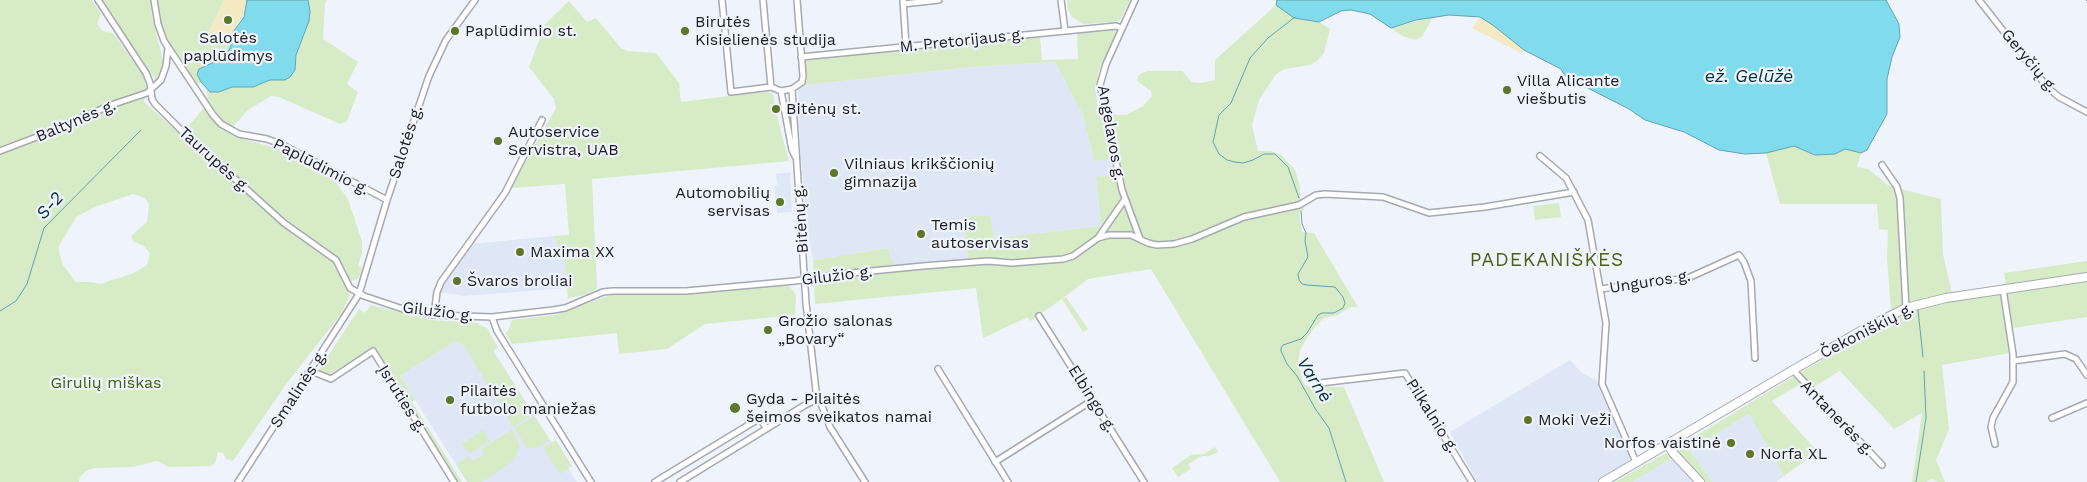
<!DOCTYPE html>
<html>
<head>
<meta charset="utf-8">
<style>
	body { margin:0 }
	canvas { display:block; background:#eff3fc }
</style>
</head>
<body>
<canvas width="2087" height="482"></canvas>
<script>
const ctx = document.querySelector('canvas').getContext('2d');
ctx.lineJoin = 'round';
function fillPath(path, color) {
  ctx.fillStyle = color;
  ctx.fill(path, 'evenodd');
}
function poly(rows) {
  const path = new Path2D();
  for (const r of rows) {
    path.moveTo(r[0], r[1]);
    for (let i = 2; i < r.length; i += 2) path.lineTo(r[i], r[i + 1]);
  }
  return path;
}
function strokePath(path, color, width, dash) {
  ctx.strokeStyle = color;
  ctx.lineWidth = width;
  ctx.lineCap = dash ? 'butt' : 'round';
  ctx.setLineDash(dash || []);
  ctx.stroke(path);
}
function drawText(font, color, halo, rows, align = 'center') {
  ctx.font = font + ' "Work Sans",sans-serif';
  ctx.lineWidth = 4.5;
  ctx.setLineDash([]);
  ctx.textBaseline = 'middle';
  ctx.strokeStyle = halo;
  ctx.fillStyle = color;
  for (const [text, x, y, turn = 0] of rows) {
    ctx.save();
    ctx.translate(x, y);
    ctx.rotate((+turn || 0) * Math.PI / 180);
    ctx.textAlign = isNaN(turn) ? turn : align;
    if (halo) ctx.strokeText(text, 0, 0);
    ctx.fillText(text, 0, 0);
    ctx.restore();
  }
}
const built = poly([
	[1055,62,1083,115,1094,161,1112,159,1115,175,1096,178,1101,226,994,238,962,217,968,258,894,267,888,248,813,260,807,227,800,147,798,89,805,85,972,67],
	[790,172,792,212,777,213,774,186,777,185,776,174],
	[554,236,564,260,567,288,463,296,439,292,471,244],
	[455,341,464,346,493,350,577,482,467,482,400,376],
	[1570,360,1582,373,1597,380,1600,391,1628,448,1630,463,1598,482,1477,482,1450,432],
	[1749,414,1784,476,1776,482,1712,482,1690,450],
	[1672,458,1695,482,1633,482]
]);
const green = poly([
	[0,0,92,0,101,14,97,23,102,31,113,33,144,76,146,87,144,102,181,135,208,103,207,90,219,92,232,87,262,84,270,80,285,80,295,70,296,55,309,21,310,11,308,0,327,0,325,3,323,39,358,62,347,84,358,92,347,121,340,124,279,97,271,96,248,110,230,130,234,136,285,151,328,172,348,199,362,241,362,253,358,266,362,268,360,275,358,279,351,281,346,287,350,295,341,314,287,383,233,461,226,459,223,453,218,452,215,463,210,466,169,467,157,461,133,467,94,468,86,471,80,477,79,482,0,482],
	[133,194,145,198,149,205,147,222,131,236,133,241,145,247,150,254,147,265,134,273,100,284,90,282,76,282,63,265,58,248,76,217,95,207],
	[101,0,224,0,209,32,224,39,232,38,231,46,225,57,205,65,197,74,201,82,196,85,168,42,162,29,160,12,151,12,162,57,163,68,156,81],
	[1067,0,1130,0,1120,20,1113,22,1083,24,1072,17,1068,9],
	[569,1,587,22,596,18,621,48,628,51,656,53,679,83,681,102,767,91,773,94,776,113,789,161,592,179,597,287,596,290,585,295,568,298,564,260,554,236,569,235,565,184,511,188,556,108,554,99,529,67,545,24],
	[1276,5,1294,18,1319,22,1330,29,1324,53,1317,61,1310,65,1285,69,1276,74,1259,100,1252,125,1258,151,1271,151,1281,155,1295,170,1300,186,1300,197,1304,210,1299,212,1302,232,1314,233,1358,307,1350,307,1338,315,1324,318,1311,332,1300,350,1298,365,1304,384,1307,386,1344,387,1384,482,1280,482,1151,269,1088,279,1063,298,1066,297,1088,329,1083,332,1062,299,1030,321,1028,317,983,338,976,288,815,304,813,260,888,248,894,267,968,258,962,217,990,215,994,238,1101,226,1096,177,1115,175,1112,159,1094,161,1083,115,1055,62,972,67,805,85,807,79,805,61,807,59,1040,36,1042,60,1078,59,1077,32,1113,28,1117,34,1099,70,1095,88,1099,114,1126,115,1143,106,1152,96,1151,91,1137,81,1138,76,1142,73,1148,71,1182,71,1192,82,1201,83,1215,80,1215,60],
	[1433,17,1422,37,1416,40,1402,36,1391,28],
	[1794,146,1815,155,1835,154,1845,149,1854,150,1861,153,1857,167,1868,169,1889,186,1941,199,1943,254,1952,293,1924,299,1891,311,1887,259,1888,230,1879,229,1877,204,1780,204,1766,153],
	[1559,203,1561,217,1535,220,1533,206],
	[2087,261,2087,273,2006,285,2004,273],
	[2087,281,2087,317,2006,329,2010,353,1942,365,1949,429,1936,460,1945,482,1937,482,1932,479,1926,482,1912,482,1922,413,1894,429,1840,371,1807,391,1800,384,1772,401,1818,452,1784,476,1749,414,1690,450,1712,482,1705,482,1678,452,1678,444,1681,441,1694,437,1864,334,1905,313,1929,305],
	[785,285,790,287,796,295,795,315,705,324,667,349,619,354,617,333,512,344,505,333,508,331,512,320,555,315,611,295,675,295],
	[371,305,431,320,479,323,479,325,487,328,498,348,493,351,533,414,513,427,507,416,508,415,499,401,498,402,464,346,455,341,400,376,415,400,412,402,462,482,457,482,373,347,327,376,318,371,359,309,365,313],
	[534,416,550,440,537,448,527,448,514,428],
	[483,430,490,441,469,454,462,444],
	[512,430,520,445,515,460,482,482,467,482,456,464,469,456,473,461,484,454,481,449],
	[556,440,572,466,560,474,544,450,544,447],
	[1215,447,1218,452,1209,456,1202,456,1188,464,1191,469,1178,477,1172,468,1191,455,1204,454],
	[1666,453,1672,458,1633,482,1615,482]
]);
const sand = poly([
	[224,0,247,0,247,8,233,32,232,38,208,42,206,39],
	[1480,17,1494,26,1524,50,1521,53,1472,28]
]);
const water = poly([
	[247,0,308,0,310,11,309,21,296,55,295,70,290,77,285,80,270,80,253,87,232,87,219,92,210,92,201,82,197,74,199,69,225,57,231,46,233,32,244,17,247,0],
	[1277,0,1886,0,1899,24,1900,37,1892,57,1887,79,1887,114,1867,150,1861,153,1845,149,1835,154,1815,155,1794,146,1766,153,1745,154,1719,150,1684,132,1645,120,1629,109,1570,79,1565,76,1561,69,1524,50,1494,26,1480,17,1449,15,1416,20,1391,28,1370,14,1351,10,1341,11,1319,22,1294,18,1276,5,1277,0]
]);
const stream = poly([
	[2086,0,2087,1],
	[1295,17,1268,38,1250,58,1231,103,1219,115,1213,142,1219,154,1227,160,1235,162,1243,163,1253,160,1264,154,1275,154,1288,167,1299,198],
	[1301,211,1302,224,1306,233,1305,241,1308,257,1298,274,1299,280,1302,284,1307,285,1335,287,1343,297,1345,303,1343,308,1334,313,1322,313,1318,315,1307,333,1301,339,1283,345,1281,348,1281,351,1287,364,1297,376,1316,410,1329,428,1346,482],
	[1918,310,1923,357],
	[0,311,16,301,27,284,44,228,141,130],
	[1916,482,1926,418,1924,371]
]);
const minor = poly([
	[98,0,146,73,150,83,152,99,155,104,182,131,284,223,336,260,350,288,364,296,403,309,434,315,492,317,553,310,565,308,603,292,613,291,686,291,795,281,840,274,923,266,988,261,1012,263,1063,259,1073,256,1098,238,1109,235,1131,235,1148,243,1157,245,1174,244,1192,239,1244,217,1299,205,1316,195,1325,194,1383,197,1429,213,1485,207,1574,192],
	[154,0,158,24,164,41,213,115,221,124,239,134,267,139,283,145,387,200],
	[722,0,731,92,771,87,781,91,792,89,802,82,803,76,797,0],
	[763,0,771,87],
	[903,0,906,46],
	[1061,0,1065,31],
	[1135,0,1106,64,1100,85,1122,190,1140,239],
	[1979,0,2048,88,2059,97,2087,112],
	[903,4,939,0],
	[801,57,1116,26,1122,28],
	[792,89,806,303,816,391,830,427,865,482],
	[781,91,792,150,796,158],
	[0,151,42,135,111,105,147,93,161,80,166,66,168,48],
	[1540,156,1566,178,1588,220,1606,323,1602,384,1636,462],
	[1882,165,1897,187,1900,198,1906,308],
	[1098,238,1125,199],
	[1600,289,1688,278,1739,255,1744,262,1751,281,1755,358],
	[434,315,437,292,441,282,505,193,542,120],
	[1039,316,1144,482],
	[492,317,497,331,591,482],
	[2013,361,2065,354,2076,359,2087,375],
	[938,369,1008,482],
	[1793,370,1882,465],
	[311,371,331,379,373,351,454,482],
	[1320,383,1405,373,1472,482],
	[2052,418,2087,403],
	[1995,444,1991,427,1993,418,2013,382,2013,354,2003,289],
	[995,462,1093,400],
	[238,482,359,294,387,200,429,76,446,40,475,0],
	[655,482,760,418,766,428],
	[680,482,805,405,818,399]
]);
const secondary = poly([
	[1667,444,1674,454,1700,482],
	[1603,482,1793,370,1864,329,1906,308,1946,298,2087,277]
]);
const markers = [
	[228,20,5,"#5e7627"],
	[455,31,5,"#5e7627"],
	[685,31,5,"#5e7627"],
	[1507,90,5,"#5e7627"],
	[776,109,5,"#5e7627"],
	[498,141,5,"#5e7627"],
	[834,173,5,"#5e7627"],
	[780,202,5,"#5e7627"],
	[921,234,5,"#5e7627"],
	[520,252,5,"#5e7627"],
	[457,281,5,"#5e7627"],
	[768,330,5,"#5e7627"],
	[450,400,5,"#5e7627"],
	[735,408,6,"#5e7627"],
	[1528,420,5,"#5e7627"],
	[1731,443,5,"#5e7627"],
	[1750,454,5,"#5e7627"]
];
const poiNames = [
	["Birutės",695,22],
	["Kisielienės studija",695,40],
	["Paplūdimio st.",465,31],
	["Salotės",228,38,"center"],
	["paplūdimys",228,56,"center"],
	["Villa Alicante",1517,81],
	["viešbutis",1517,99],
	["Bitėnų st.",786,109],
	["Autoservice",508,132],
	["Servistra, UAB",508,150],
	["Vilniaus krikščionių",844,164],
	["gimnazija",844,182],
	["Automobilių",770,193,"right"],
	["servisas",770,211,"right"],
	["Temis",931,225],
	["autoservisas",931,243],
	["Maxima XX",530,252],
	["Švaros broliai",467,281],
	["Grožio salonas",778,321],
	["„Bovary“",778,339],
	["Pilaitės",460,391],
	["futbolo maniežas",460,409],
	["Gyda - Pilaitės",746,399],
	["šeimos sveikatos namai",746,417],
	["Moki Veži",1538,420],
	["Norfos vaistinė",1721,443,"right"],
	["Norfa XL",1760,454]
];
const streetNames = [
	["M. Pretorijaus g.",962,41,-6],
	["Geryčių g.",2029,61,50],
	["Baltynės g.",76,121,-23],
	["Angelavos g.",1111,133,80],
	["Salotės g.",406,142,-72],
	["Taurupės g.",214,160,42],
	["Paplūdimio g.",321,167,27],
	["Bitėnų g.",801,219,-94],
	["Gilužio g.",837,276,-7],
	["Unguros g.",1650,282,-9],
	["Gilužio g.",438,312,7],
	["Čekoniškių g.",1867,331,-27],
	["Smalinės g.",299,389,-57],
	["Įsruties g.",402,399,58],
	["Elbingo g.",1092,399,58],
	["Pilkalnio g.",1432,416,58],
	["Antanerės g.",1837,418,46]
];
const parkNames = [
	["Girulių miškas",106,383]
];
const waterNames = [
	["ež. Gelūžė",1749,77],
	["S-2",50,206,-48],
	["Varnė",1314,380,58]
];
const quarterNames = [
	["PADEKANIŠKĖS",1547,260]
];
fillPath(built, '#dfe7f7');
fillPath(green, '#d7ecc6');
fillPath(sand, '#f3eac4');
fillPath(water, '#80dced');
strokePath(water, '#62a3b0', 1);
strokePath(stream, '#62a3b0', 1);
strokePath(minor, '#a5a9b2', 8);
strokePath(secondary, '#a5a9b2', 10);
strokePath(minor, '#fff', 5);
strokePath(secondary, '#fff', 8);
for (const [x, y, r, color] of markers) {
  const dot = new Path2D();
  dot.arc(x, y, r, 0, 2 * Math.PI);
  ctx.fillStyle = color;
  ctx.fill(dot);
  strokePath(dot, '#eff3fc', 2);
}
drawText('16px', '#1c1d20', '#eff3fc', poiNames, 'left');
drawText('16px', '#1c1d20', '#eff3fc', streetNames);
drawText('16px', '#3d640a', '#eff3fc', parkNames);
drawText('italic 18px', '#023138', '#eff3fc', waterNames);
ctx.letterSpacing = '1px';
drawText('19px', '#4b5f16', '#eff3fc', quarterNames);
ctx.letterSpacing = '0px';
</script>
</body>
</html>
